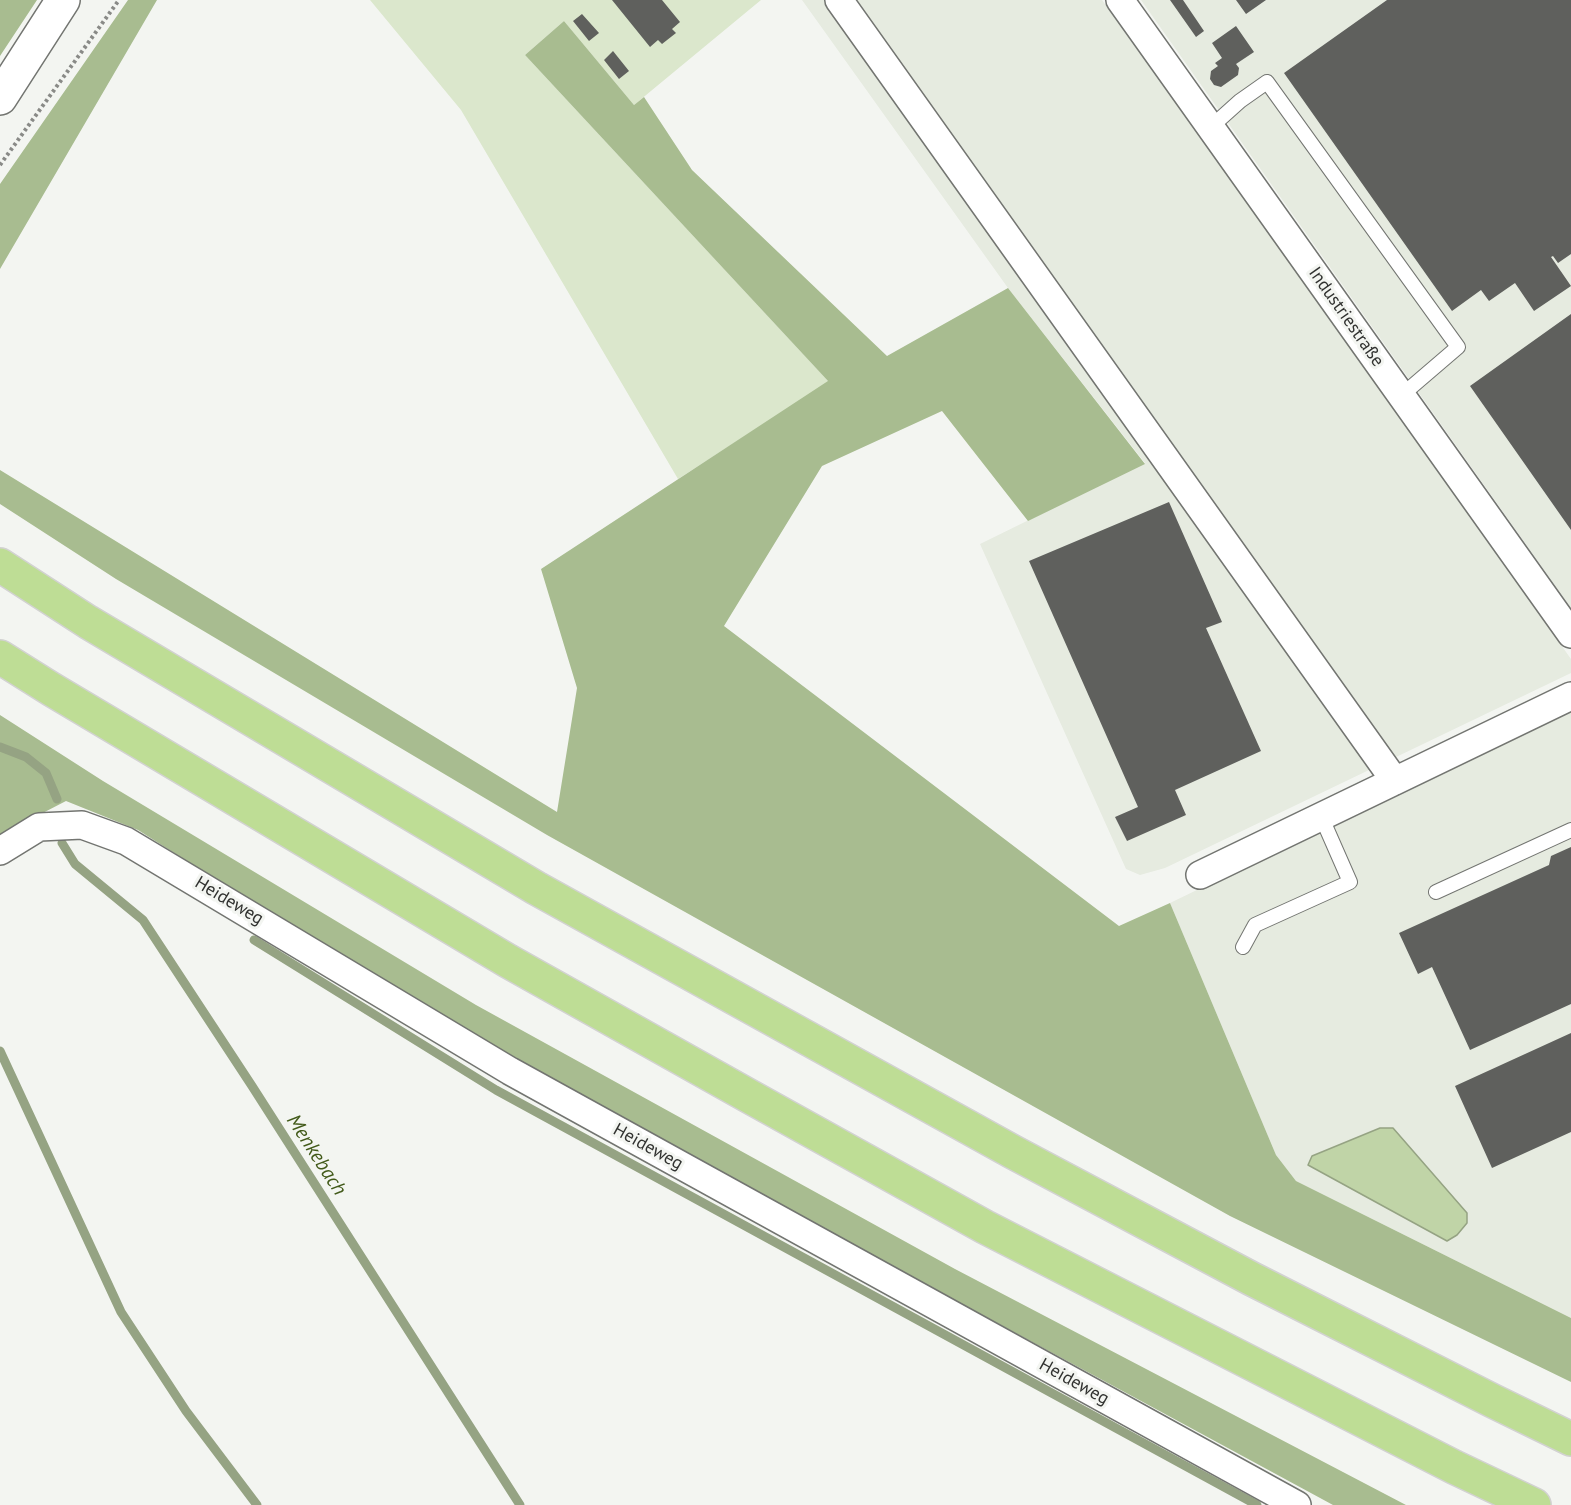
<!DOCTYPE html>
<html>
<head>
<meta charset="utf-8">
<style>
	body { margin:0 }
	canvas { display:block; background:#f3f5f1 }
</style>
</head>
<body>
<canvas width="1571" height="1505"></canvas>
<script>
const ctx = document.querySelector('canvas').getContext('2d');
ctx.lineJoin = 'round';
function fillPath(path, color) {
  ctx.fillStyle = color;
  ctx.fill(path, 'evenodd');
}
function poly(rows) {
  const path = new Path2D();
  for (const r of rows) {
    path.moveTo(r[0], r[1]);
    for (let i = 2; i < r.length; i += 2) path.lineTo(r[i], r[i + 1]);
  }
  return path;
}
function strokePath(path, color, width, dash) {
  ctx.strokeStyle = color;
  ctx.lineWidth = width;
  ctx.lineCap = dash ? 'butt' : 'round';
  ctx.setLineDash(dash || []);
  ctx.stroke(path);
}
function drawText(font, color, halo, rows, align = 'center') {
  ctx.font = font + ' "PT Sans",sans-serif';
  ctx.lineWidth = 6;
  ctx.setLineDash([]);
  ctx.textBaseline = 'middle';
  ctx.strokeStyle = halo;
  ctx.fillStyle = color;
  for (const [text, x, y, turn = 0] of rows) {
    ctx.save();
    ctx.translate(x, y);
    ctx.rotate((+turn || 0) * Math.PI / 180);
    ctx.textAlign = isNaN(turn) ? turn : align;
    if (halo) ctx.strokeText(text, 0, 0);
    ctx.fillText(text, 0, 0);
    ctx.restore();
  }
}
const built = poly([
	[802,0,1102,0,1571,659,1571,673,1165,868,1140,875,1126,869,980,544,1145,463,1008,288],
	[1141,0,1571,0,1571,608],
	[1571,709,1571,1318,1296,1181,1276,1155,1170,903]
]);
const green = poly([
	[370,0,761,0,634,105,564,21,525,55,829,382,678,479,461,110]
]);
const forest = poly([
	[0,0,37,0,0,56],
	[128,0,157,0,0,269,0,184],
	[564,21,634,105,644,97,692,170,887,356,1008,288,1145,464,1028,521,942,411,822,466,724,626,1119,926,1170,903,1276,1155,1296,1181,1571,1318,1571,1382,1230,1216,547,835,116,579,0,504,0,470,557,812,577,688,541,569,828,381,525,55],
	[0,715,103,781,476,1005,955,1269,1406,1505,1333,1505,519,1064,258,906,138,830,66,801,33,818,0,840]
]);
const water = poly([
	[1380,1128,1393,1128,1467,1213,1467,1223,1457,1235,1447,1241,1308,1165,1312,1156,1380,1128]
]);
const stream = poly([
	[0,747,26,757,46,773,57,799],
	[62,843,75,864,143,920,252,1086,520,1505],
	[254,940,496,1090,1257,1505],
	[0,1051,121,1312,186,1411,257,1505]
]);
const building = poly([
	[612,0,662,0,680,22,672,29,676,33,662,44,658,40,650,47],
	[1170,0,1183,0,1204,31,1196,37],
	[1236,0,1266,0,1246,14],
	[1387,0,1571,0,1571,254,1558,263,1553,256,1551,257,1571,286,1534,311,1515,283,1489,301,1481,290,1452,311,1284,73],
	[582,14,599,33,589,41,573,21],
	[1236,26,1254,52,1236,64,1239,68,1238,75,1221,87,1214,85,1210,79,1211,71,1218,66,1215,63,1222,58,1212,43],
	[613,51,629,71,619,79,604,60],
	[1571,314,1571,530,1470,386],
	[1169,502,1222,622,1206,628,1261,751,1175,790,1186,815,1127,841,1115,817,1138,807,1029,561],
	[1571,847,1571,1004,1470,1050,1432,967,1418,974,1399,933,1549,865,1551,856],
	[1571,1033,1571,1132,1492,1168,1455,1086]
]);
const path = poly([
	[0,165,119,0]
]);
const service = poly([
	[1211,127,1240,101,1267,82,1458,347,1402,395],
	[1436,892,1571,830],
	[1243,947,1255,925,1350,882,1321,816]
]);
const minor = poly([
	[839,0,1395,781],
	[1120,0,1571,634],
	[0,851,39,827,82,825,126,841,510,1071,1297,1505],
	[1200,875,1571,696]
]);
const tertiary = poly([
	[0,98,63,0]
]);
const motorway = poly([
	[0,565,88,622,536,888,1013,1152,1252,1279,1493,1401,1571,1439],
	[0,657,51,689,508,961,747,1095,985,1227,1454,1467,1534,1505]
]);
const streetNames = [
	["Industriestraße",1346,317,55],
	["Heideweg",229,901,31],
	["Heideweg",648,1147,29],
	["Heideweg",1074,1382,29]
];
const waterNames = [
	["Menkebach",316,1155,57]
];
fillPath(built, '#e6ebe0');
fillPath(green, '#dbe7cc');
fillPath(forest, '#a8bc90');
fillPath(water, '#c0d4a7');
strokePath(water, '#95a383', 1.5);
strokePath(stream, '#95a383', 9);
fillPath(building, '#5f605d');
strokePath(service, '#737571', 16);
strokePath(minor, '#737571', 30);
strokePath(tertiary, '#737571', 36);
strokePath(motorway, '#d2d2d1', 36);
strokePath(path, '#898a87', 4, [3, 3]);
strokePath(service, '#fff', 14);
strokePath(minor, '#fff', 27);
strokePath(tertiary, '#fff', 33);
strokePath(motorway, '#bedd95', 33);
drawText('18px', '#313230', '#f3f5f1', streetNames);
drawText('italic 20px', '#425a1a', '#f3f5f1', waterNames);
</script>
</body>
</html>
